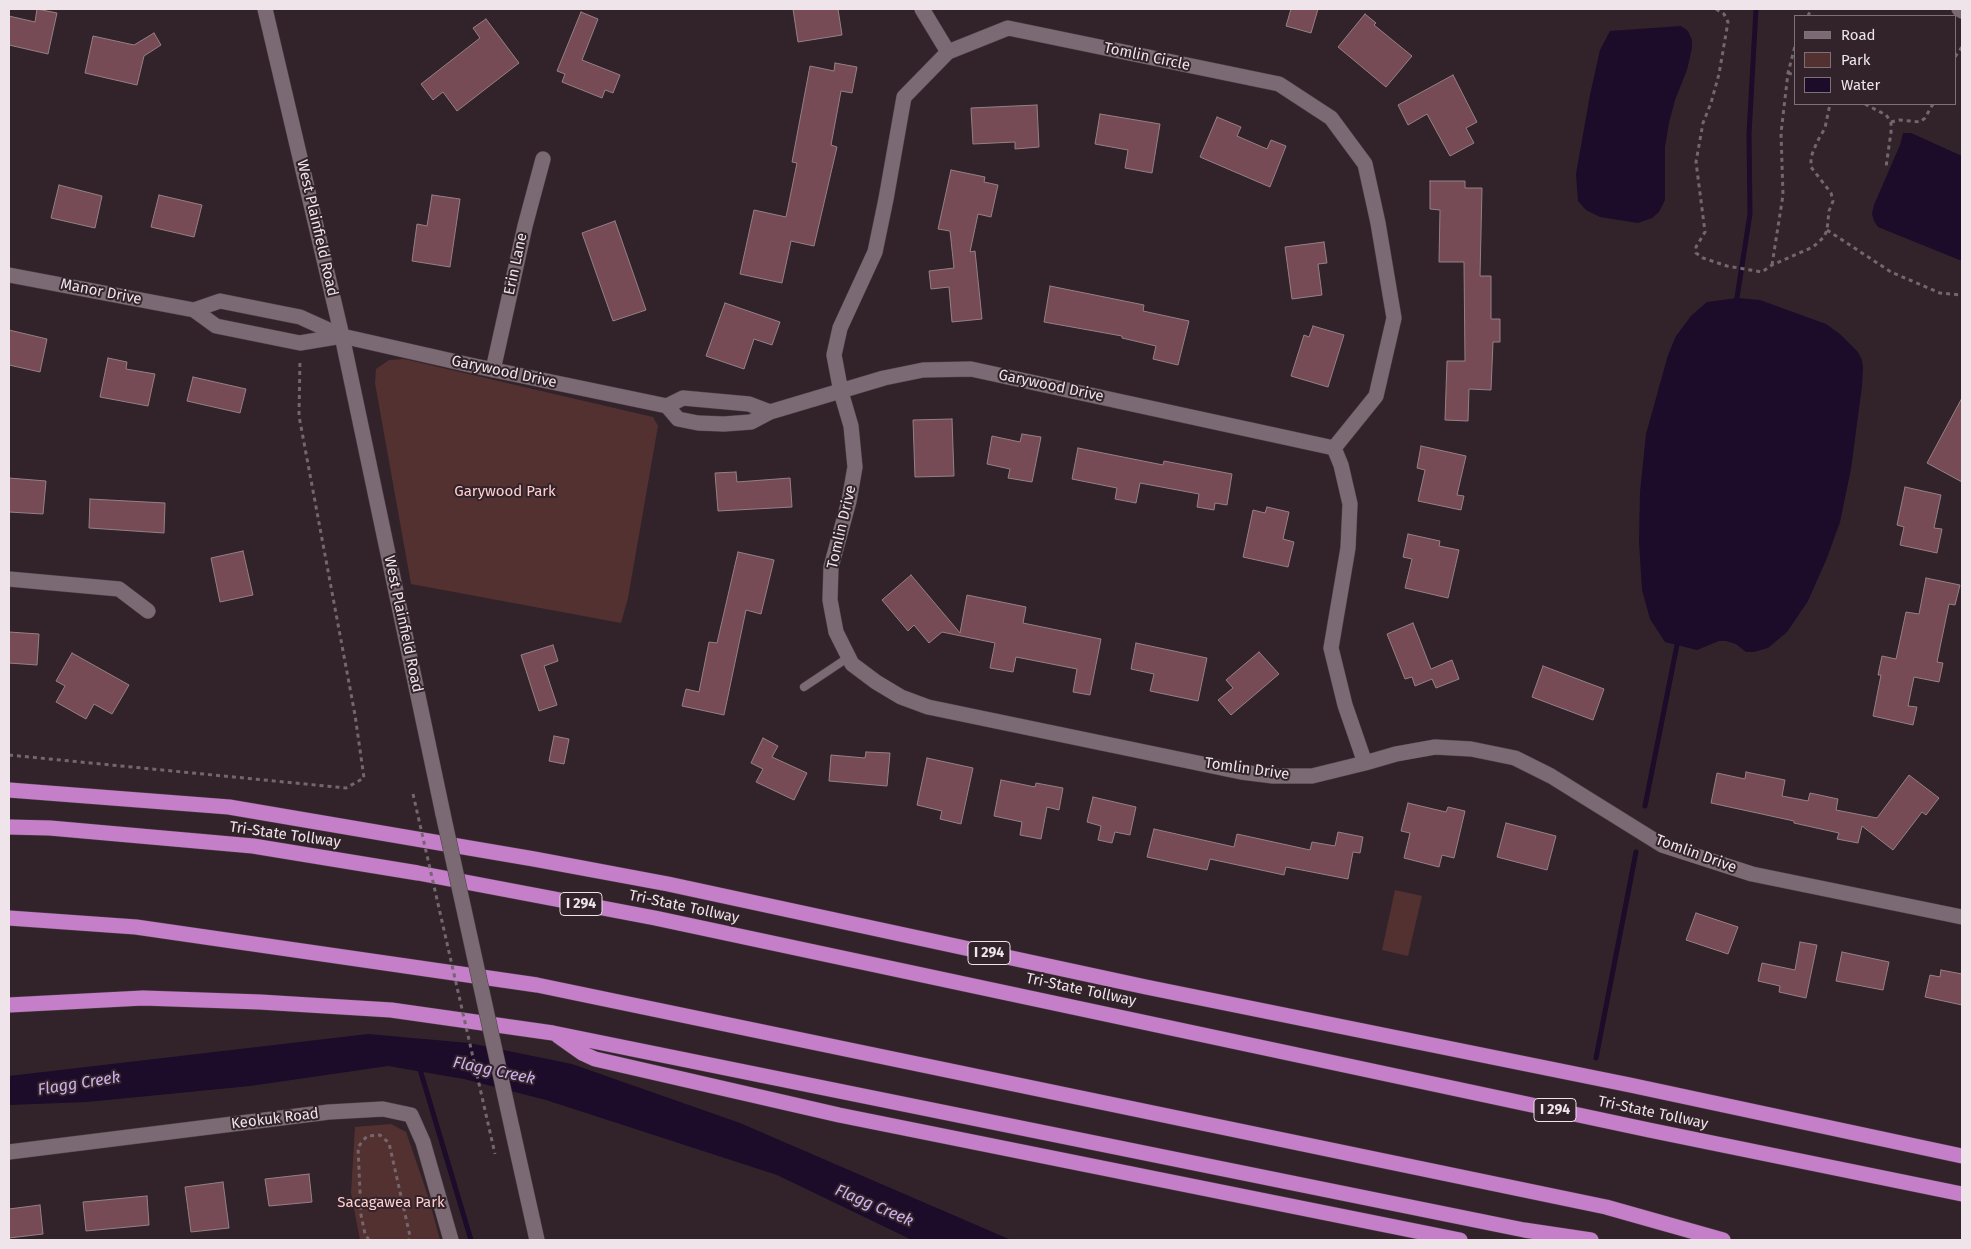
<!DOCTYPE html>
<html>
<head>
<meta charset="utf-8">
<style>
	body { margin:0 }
	#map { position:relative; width:1971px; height:1249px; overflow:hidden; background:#32232b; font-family:"Fira Sans",sans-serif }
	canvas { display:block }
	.frame { position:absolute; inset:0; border:10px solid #eee4ea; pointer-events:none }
	.legend { position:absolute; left:1794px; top:15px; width:162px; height:90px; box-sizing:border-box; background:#32232b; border:1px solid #7d7077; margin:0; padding:6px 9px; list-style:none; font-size:15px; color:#eee4ea }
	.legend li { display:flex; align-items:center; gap:10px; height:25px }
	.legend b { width:25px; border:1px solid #7d7077 }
</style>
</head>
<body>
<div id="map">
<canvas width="1971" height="1249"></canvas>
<div class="frame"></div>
<ul class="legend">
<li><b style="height:6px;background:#7b6973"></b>Road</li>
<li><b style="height:14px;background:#533131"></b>Park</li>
<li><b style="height:14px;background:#1c0b29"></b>Water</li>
</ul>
</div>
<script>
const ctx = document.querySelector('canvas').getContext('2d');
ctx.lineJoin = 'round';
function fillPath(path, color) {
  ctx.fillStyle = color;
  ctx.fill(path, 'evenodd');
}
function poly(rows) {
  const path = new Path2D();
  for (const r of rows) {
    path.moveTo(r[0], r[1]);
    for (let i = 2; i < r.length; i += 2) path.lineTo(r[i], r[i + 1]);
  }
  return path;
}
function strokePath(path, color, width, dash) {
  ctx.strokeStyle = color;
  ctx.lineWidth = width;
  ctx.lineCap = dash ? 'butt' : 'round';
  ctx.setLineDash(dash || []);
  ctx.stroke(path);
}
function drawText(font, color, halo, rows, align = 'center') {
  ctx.font = font + ' "Fira Sans",sans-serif';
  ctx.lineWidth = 4;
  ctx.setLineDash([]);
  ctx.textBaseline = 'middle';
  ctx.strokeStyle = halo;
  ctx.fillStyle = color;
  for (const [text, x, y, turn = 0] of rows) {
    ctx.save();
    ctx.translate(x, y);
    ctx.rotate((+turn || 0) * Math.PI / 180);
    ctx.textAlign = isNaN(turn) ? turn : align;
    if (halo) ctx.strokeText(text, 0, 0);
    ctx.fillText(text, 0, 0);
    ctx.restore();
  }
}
const green = poly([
	[404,359,653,417,658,426,628,598,621,623,411,584,375,383,376,369,389,360],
	[1395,890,1422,896,1408,956,1382,950],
	[391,1124,406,1132,428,1196,440,1240,360,1240,351,1193,355,1127]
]);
const water = poly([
	[1681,26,1688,31,1692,40,1692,48,1687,70,1675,100,1669,123,1665,147,1665,200,1659,212,1652,218,1638,223,1600,217,1586,210,1578,201,1576,174,1590,95,1600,50,1610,31],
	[1903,133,1911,133,1962,156,1962,261,1878,227,1874,221,1872,214,1874,205,1900,145],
	[1737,298,1760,300,1826,324,1840,334,1858,352,1862,360,1863,368,1862,386,1851,469,1840,522,1827,558,1808,601,1787,632,1768,648,1754,652,1746,652,1736,644,1726,641,1719,641,1697,650,1665,642,1650,619,1642,590,1639,542,1640,492,1646,434,1668,355,1676,336,1691,316,1707,302],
	[368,1034,469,1043,572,1064,740,1123,1011,1240,912,1240,777,1175,546,1100,464,1079,388,1066,250,1086,87,1102,9,1105,9,1076]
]);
const stream = poly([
	[1736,304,1750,214,1749,134,1756,9],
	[1645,806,1678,640],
	[1596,1058,1636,852],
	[419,1066,471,1240]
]);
const building = poly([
	[37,9,57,13,48,54,9,45,9,16,35,22,37,9],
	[793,9,838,9,842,35,798,42,793,9],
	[1291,9,1318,9,1311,33,1286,26,1291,9],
	[581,12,598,19,582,60,620,75,613,93,605,90,602,98,562,82,565,74,557,71,581,12],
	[1365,14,1376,23,1374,25,1412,56,1386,87,1338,47,1365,14],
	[486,19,519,63,457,111,443,92,433,100,421,84,480,38,473,28,486,19],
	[154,33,161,45,144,56,137,85,85,73,93,36,134,45,154,33],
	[835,63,857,67,852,93,841,91,831,145,837,147,814,246,791,241,782,283,740,274,754,210,786,217,797,163,792,162,810,66,834,71,835,63],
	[1453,75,1477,122,1466,128,1474,143,1450,156,1427,114,1408,125,1398,105,1453,75],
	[1037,105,1039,147,1015,149,1015,142,973,144,971,108,1037,105],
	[1100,114,1160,124,1152,173,1125,168,1128,150,1095,144,1100,114],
	[1217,117,1241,127,1237,136,1267,149,1271,140,1286,146,1270,187,1200,157,1217,117],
	[951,170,985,177,984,182,998,185,991,217,978,214,970,252,975,251,982,319,952,322,949,287,931,289,929,271,954,268,950,231,938,229,951,170],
	[1430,181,1465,181,1465,188,1482,188,1480,276,1491,276,1491,319,1500,319,1500,342,1493,342,1491,390,1469,389,1468,421,1445,420,1447,361,1465,361,1464,262,1439,262,1440,210,1430,209,1430,181],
	[59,185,102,196,95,228,51,218,59,185],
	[159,195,202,205,194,237,151,227,159,195],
	[432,195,460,199,450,267,412,261,417,224,427,226,432,195],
	[615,221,646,310,613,321,582,233,615,221],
	[1324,242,1327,263,1318,264,1322,295,1292,299,1285,247,1324,242],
	[1050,286,1144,305,1143,311,1189,321,1178,365,1153,359,1156,346,1122,338,1122,336,1044,322,1050,286],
	[725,303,780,322,772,345,754,339,744,369,706,356,725,303],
	[1313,326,1344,335,1328,387,1291,376,1304,335,1309,337,1313,326],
	[9,330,47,339,40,372,9,365,9,330],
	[108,358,127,362,126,369,155,374,148,406,100,397,108,358],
	[193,377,246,389,240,413,187,401,193,377],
	[1962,398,1962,482,1927,463,1962,398],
	[952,419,954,476,915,477,913,420,952,419],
	[1022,434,1041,437,1032,482,1008,478,1010,469,987,464,992,436,1020,442,1022,434],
	[1421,446,1466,456,1457,495,1464,496,1461,510,1418,501,1425,470,1417,468,1421,446],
	[1078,448,1163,465,1164,461,1232,474,1227,505,1215,503,1214,510,1197,507,1199,494,1140,483,1136,503,1115,499,1117,488,1072,479,1078,448],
	[736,472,737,482,790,478,792,507,718,511,715,473,736,472],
	[9,478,46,481,43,514,9,512,9,478],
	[1905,487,1941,495,1934,528,1942,529,1937,553,1900,545,1904,527,1897,525,1905,487],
	[90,499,165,503,164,533,89,528,90,499],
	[1267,507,1289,512,1283,539,1294,542,1288,567,1243,557,1253,510,1265,513,1267,507],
	[1408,534,1440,541,1439,546,1459,550,1448,598,1405,588,1412,559,1403,557,1408,534],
	[243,551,253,595,220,602,211,558,243,551],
	[738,552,774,560,761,614,746,610,724,715,682,706,686,689,699,692,709,642,717,643,738,552],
	[911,575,960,633,967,595,1026,607,1023,623,1101,639,1090,695,1073,692,1077,669,1016,657,1013,672,990,668,995,643,942,632,929,643,914,625,908,631,882,600,911,575],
	[1926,578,1960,585,1955,605,1949,604,1937,662,1943,663,1939,682,1914,677,1908,706,1917,707,1913,725,1873,716,1881,675,1878,675,1882,656,1896,659,1906,612,1919,614,1926,578],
	[1413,623,1431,669,1452,660,1459,679,1436,688,1432,679,1415,686,1412,677,1405,679,1387,634,1413,623],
	[9,632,39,634,37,665,9,663,9,632],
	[1136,643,1207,658,1198,701,1150,691,1154,674,1131,669,1136,643],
	[553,645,558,661,544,666,557,705,539,711,521,655,553,645],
	[1259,652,1279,674,1231,715,1218,700,1233,688,1226,680,1259,652],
	[72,653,129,685,112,714,94,704,86,719,56,702,65,686,56,681,72,653],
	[1543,666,1604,689,1593,720,1532,697,1543,666],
	[554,736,569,739,564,764,549,761,554,736],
	[763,738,778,746,772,757,807,773,794,800,756,782,763,769,751,763,763,738],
	[866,752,890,753,887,786,829,781,831,755,865,758,866,752],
	[927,758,973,768,961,824,940,819,942,811,917,805,927,758],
	[1746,772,1785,780,1782,796,1808,801,1810,793,1838,799,1836,810,1877,818,1909,775,1939,798,1926,815,1922,812,1893,850,1862,826,1858,843,1837,839,1839,833,1794,823,1794,821,1711,803,1717,773,1745,779,1746,772],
	[1001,780,1035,787,1036,783,1063,788,1059,810,1047,807,1041,839,1020,835,1022,822,994,816,1001,780],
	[1093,797,1136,807,1130,835,1115,832,1112,843,1098,840,1101,826,1087,822,1093,797],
	[1408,803,1446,812,1448,807,1465,811,1454,858,1442,855,1439,867,1404,858,1410,833,1401,831,1408,803],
	[1506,823,1556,836,1547,870,1497,857,1506,823],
	[1154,829,1234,847,1237,834,1310,850,1312,842,1335,846,1338,832,1363,837,1360,853,1353,852,1348,879,1286,867,1284,875,1210,859,1207,870,1147,857,1154,829],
	[1696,913,1738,927,1728,954,1686,940,1696,913],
	[1800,942,1817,945,1806,998,1779,992,1780,986,1758,981,1762,963,1795,970,1800,942],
	[1842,952,1889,962,1883,990,1836,981,1842,952],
	[1941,970,1962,974,1962,1005,1925,997,1930,975,1940,977,1941,970],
	[309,1174,312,1202,269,1206,265,1179,309,1174],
	[223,1182,229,1228,191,1232,185,1187,223,1182],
	[147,1196,149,1225,86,1231,83,1202,147,1196],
	[40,1205,43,1234,9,1238,9,1209,40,1205]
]);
const path = poly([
	[1716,9,1724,14,1728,22,1719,74,1711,103,1703,123,1696,162,1705,232,1696,247,1696,253,1703,258,1727,266,1762,272,1772,265,1813,247,1824,237,1827,230,1829,211,1833,201,1831,193,1811,167,1811,157,1817,142,1825,128,1830,104],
	[1808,16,1811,9],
	[1955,57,1962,47],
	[1788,73,1795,75],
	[1865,104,1886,115,1891,122,1891,132,1886,167],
	[1891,122,1899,120,1920,122,1925,118,1933,104],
	[1827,230,1891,272,1940,293,1962,295],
	[1772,265,1783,195,1781,133,1788,73,1795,46],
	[9,755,346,788,364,778,355,715,299,416,300,359],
	[369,1240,365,1234,361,1215,358,1147,367,1136,380,1135,389,1143,410,1236,409,1240]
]);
const lane = poly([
	[804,687,849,657]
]);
const street = poly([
	[922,9,948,52],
	[1959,9,1962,11],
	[9,275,194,310,216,326,300,343,342,336],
	[194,310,220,301,300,317,342,336,470,365,667,406,683,398,749,404,770,412],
	[493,370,525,226,543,159],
	[667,406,678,419,698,423,724,424,751,422,770,412,884,378,923,370,971,369,1334,448],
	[9,579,119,589,148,611],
	[1365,763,1345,705,1331,648,1348,548,1350,504,1341,465,1334,448,1376,396,1394,318,1378,223,1365,164,1331,118,1279,84,1008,28,948,52,904,97,886,199,875,252,840,328,834,355,841,392,851,426,855,467,849,501,831,567,830,600,836,632,852,664,876,682,901,697,928,707,1241,772,1273,776,1312,776,1365,763,1396,754,1435,747,1471,749,1515,758,1551,776,1662,845,1752,874,1962,917],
	[9,1152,329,1112,383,1109,411,1115,423,1142,451,1240]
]);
const secondary = poly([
	[265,9,342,336,443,814],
	[512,1128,537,1240]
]);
const highway = poly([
	[9,790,229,807,534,859,668,884,1146,987,1630,1085,1962,1156],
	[9,827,50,828,253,846,418,873,655,918,1649,1130,1962,1194],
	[9,918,136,927,537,985,1606,1207,1723,1240],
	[9,1005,143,998,260,1002,391,1010,553,1033,1524,1230,1591,1240],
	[558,1036,582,1053,595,1059,839,1115,1460,1240]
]);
const pathBridge = poly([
	[413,794,495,1154]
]);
const secondaryBridge = poly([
	[443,814,512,1128]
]);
const shields = [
	[581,904,42],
	[989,953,42],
	[1555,1110,42]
];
const shieldNames = [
	["I 294",581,904],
	["I 294",989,953],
	["I 294",1555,1110]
];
const streetNames = [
	["Tomlin Circle",1147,57,12],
	["West Plainfield Road",317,228,77],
	["Erin Lane",516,264,-78],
	["Manor Drive",101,292,11],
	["Garywood Drive",504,372,12],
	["Garywood Drive",1051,386,12],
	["Tomlin Drive",842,527,-77],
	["West Plainfield Road",403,624,78],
	["Tomlin Drive",1247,769,8],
	["Tri-State Tollway",285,835,8],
	["Tomlin Drive",1696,854,20],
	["Tri-State Tollway",684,907,12],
	["Tri-State Tollway",1081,990,12],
	["Tri-State Tollway",1653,1113,12],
	["Keokuk Road",275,1119,-7]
];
const parkNames = [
	["Garywood Park",505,492],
	["Sacagawea Park",391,1203]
];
const waterNames = [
	["Flagg Creek",494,1071,12],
	["Flagg Creek",79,1084,-9],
	["Flagg Creek",874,1206,23]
];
fillPath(green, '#533131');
fillPath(water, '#1c0b29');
strokePath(stream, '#1c0b29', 5);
fillPath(building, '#764b56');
strokePath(building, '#958085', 1);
strokePath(lane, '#4c4047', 9);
strokePath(street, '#4c4047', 16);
strokePath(secondary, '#4c4047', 16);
strokePath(highway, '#4c4047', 16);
strokePath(path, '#73666d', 3, [4, 4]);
strokePath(lane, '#7b6973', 8);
strokePath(street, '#7b6973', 15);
strokePath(secondary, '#7b6973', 15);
strokePath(highway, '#c57fc8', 15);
strokePath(secondaryBridge, '#4c4047', 16, []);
strokePath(pathBridge, '#73666d', 3, [4, 4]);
strokePath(secondaryBridge, '#7b6973', 15);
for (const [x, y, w] of shields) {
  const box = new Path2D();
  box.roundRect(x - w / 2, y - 11.5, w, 23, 4);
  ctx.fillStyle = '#32232b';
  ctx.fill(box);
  strokePath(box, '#eee4ea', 1);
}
drawText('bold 14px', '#eee4ea', null, shieldNames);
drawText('15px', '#eee4ea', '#32232b', streetNames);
drawText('15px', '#ffcfce', '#32232b', parkNames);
drawText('italic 16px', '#cfb1ee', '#32232b', waterNames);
</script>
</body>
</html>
